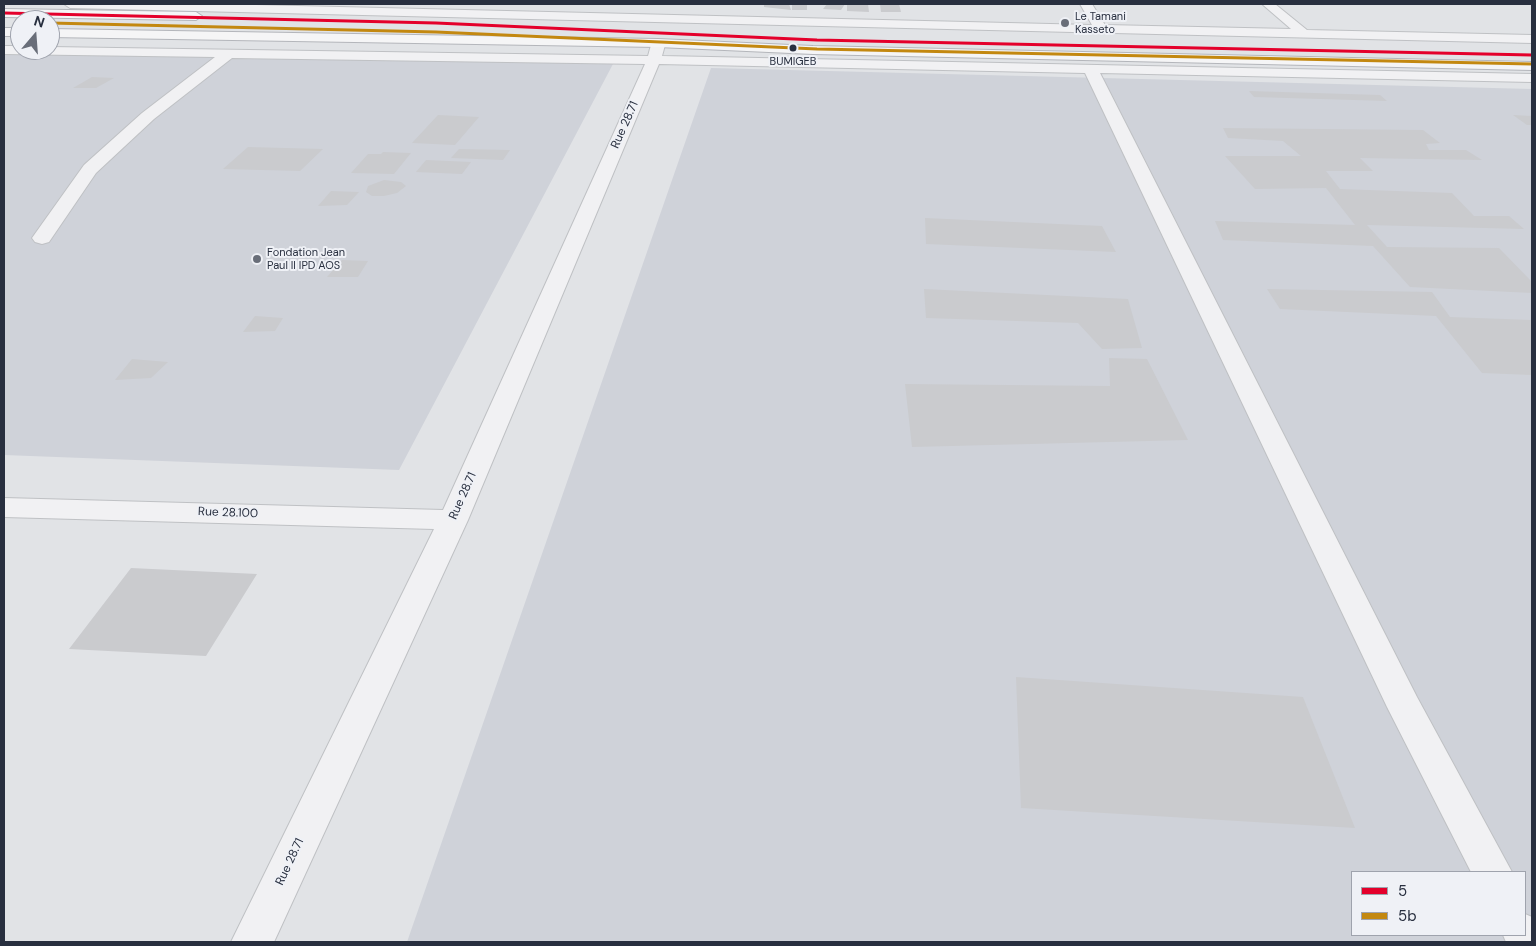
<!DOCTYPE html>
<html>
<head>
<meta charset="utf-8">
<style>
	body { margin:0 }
	#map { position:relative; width:1536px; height:946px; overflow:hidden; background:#e1e3e6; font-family:"DM Sans",sans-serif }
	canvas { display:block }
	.frame { position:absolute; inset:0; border:5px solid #282f3f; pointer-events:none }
	.legend { position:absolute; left:1351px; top:871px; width:175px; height:65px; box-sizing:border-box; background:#eff1f6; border:1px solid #9fa3ad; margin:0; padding:6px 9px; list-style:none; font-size:15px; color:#282f3f }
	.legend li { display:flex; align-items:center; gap:10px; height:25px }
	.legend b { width:25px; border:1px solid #9fa3ad }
	.north { position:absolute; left:10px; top:10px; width:50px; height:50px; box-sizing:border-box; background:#eff1f6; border:1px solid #9fa3ad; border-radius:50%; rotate:18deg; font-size:14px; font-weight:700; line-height:20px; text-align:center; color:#282f3f }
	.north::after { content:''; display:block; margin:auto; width:18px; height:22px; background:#696e79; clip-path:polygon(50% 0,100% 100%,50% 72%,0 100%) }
</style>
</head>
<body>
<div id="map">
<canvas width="1536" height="946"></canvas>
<div class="frame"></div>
<ul class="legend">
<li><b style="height:6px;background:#e4002b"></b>5</li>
<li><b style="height:6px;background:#c38810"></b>5b</li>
</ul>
<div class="north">N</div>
</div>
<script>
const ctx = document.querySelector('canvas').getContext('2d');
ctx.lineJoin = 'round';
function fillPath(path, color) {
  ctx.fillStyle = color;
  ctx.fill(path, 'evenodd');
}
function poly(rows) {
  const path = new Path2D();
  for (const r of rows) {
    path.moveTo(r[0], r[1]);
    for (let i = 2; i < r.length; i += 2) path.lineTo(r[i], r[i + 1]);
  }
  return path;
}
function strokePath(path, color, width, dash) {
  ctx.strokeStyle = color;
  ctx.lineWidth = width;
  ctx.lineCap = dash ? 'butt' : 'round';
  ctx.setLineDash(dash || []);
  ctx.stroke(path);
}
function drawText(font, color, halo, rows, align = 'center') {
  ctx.font = font + ' "DM Sans",sans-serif';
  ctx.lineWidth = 4;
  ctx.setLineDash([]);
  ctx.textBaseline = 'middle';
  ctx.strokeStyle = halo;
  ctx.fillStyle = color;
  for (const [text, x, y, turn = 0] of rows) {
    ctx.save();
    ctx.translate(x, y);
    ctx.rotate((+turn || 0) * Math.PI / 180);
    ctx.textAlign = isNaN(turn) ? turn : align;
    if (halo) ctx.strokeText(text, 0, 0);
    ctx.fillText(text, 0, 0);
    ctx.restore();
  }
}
const built = poly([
	[4,52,613,64,399,470,4,455],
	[711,68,1532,89,1532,942,407,942],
	[1352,872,1525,872,1525,935,1352,935]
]);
const building = poly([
	[764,4,789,4,791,10,764,7],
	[792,4,807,4,807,10,792,10],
	[827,4,845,4,841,10,823,9],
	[847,4,868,4,869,12,847,11],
	[880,4,899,4,901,12,881,12],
	[92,77,114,78,96,88,73,88],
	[1249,91,1380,95,1387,101,1254,97],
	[438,115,479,117,455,145,412,143],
	[1513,115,1532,116,1532,125,1527,125],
	[1223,128,1423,130,1440,143,1426,144,1429,150,1466,150,1482,160,1360,158,1373,171,1326,171,1340,189,1452,193,1474,216,1509,216,1524,229,1367,225,1387,247,1499,248,1532,282,1532,293,1410,287,1373,246,1223,240,1215,221,1355,225,1326,188,1255,189,1225,156,1301,156,1283,141,1228,138],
	[248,147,323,149,300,171,223,169],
	[459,149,510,150,503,160,451,158],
	[383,152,411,153,394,174,351,173,368,154,381,154],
	[426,160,471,162,462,174,416,172],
	[384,180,401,182,406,186,397,193,384,196,372,196,366,192,368,186],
	[331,191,359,192,347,205,318,206],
	[925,218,1102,226,1116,252,926,244],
	[342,260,368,261,358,277,327,277],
	[924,289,1128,299,1142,348,1102,349,1078,323,926,318],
	[1267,289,1432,292,1450,317,1532,320,1532,375,1482,373,1436,316,1280,309],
	[255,316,283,318,275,331,243,332],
	[1109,358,1147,359,1188,440,912,447,905,384,1110,386],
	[132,359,168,362,151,378,115,380],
	[131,568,257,574,206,656,69,649],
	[1016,677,1303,697,1355,828,1021,808]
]);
const minor = poly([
	[64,4,214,4,1092,25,1080,4,1092,4,1105,25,1291,29,1262,4,1275,4,1307,30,1532,35,1532,43,70,8,64,4],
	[658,41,665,45,662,56,1532,74,1532,82,1100,73,1417,697,1512,872,1471,872,1387,707,1085,73,659,64,468,520,274,942,231,942,434,529,4,517,4,498,443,510,645,64,232,58,154,119,96,173,49,242,42,244,35,242,32,238,84,165,142,113,215,57,4,54,4,46,20,46,20,50,50,50,50,47,648,56,651,45,658,41],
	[1525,914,1532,917,1532,942,1506,942,1503,935,1525,935,1525,914]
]);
const highway = poly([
	[4,9,196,12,202,16,196,20,4,17,4,9],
	[4,28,20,28,20,36,4,36,4,28],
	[50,29,658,39,813,46,1532,62,1532,70,813,54,658,47,50,37,50,29]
]);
const bus1 = poly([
	[4,13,436,23,817,40,1532,55]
]);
const bus2 = poly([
	[50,23,436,32,817,49,1532,64]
]);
const markers = [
	[1065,23,5,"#696e79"],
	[793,48,4.5,"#282f3f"],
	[257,259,5,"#696e79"]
];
const farPoinames = [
	["Le Tamani",1075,17],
	["Kasseto",1075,30],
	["Fondation Jean",267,253],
	["Paul II IPD AOS",267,266]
];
const busNames = [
	["BUMIGEB",793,62]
];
const streetNames = [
	["Rue 28.71",625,125,-66],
	["Rue 28.71",463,496,-66],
	["Rue 28.100",228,513,2],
	["Rue 28.71",290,862,-65]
];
fillPath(built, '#cfd2d9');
fillPath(building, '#cacbce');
strokePath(minor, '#bfc1c4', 2);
strokePath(highway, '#b4b6bb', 2);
fillPath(minor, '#f1f1f3');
fillPath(highway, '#f5f5f6');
strokePath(bus1, '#e4002b', 3);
strokePath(bus2, '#c38810', 3);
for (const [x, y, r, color] of markers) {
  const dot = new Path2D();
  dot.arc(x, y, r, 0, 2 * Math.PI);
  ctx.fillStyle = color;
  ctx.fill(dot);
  strokePath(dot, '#eff1f6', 2);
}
drawText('11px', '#282f3f', '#eff1f6', farPoinames, 'left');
drawText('11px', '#282f3f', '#eff1f6', busNames);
drawText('12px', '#282f3f', '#eff1f6', streetNames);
</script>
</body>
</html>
